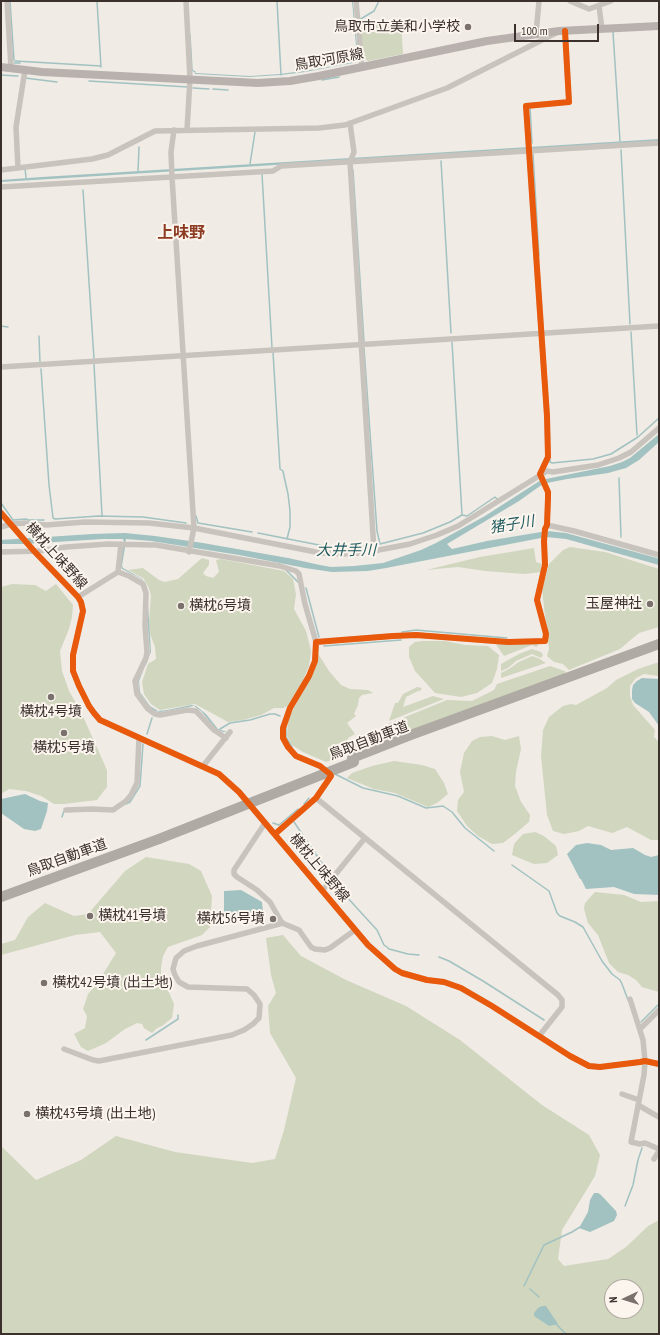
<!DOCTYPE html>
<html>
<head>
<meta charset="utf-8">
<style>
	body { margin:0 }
	#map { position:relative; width:660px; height:1335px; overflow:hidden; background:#f0ebe5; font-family:"PT Sans Narrow",sans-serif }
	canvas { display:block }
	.frame { position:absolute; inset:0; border:2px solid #3b302b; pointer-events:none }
	.north { position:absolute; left:604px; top:1279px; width:40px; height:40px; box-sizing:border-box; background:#fbf5ee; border:1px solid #aea6a0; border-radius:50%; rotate:266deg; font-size:11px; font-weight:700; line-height:16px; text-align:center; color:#3b302b }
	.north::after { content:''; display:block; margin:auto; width:14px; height:18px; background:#7a716c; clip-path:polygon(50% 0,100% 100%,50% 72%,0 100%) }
	.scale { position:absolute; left:514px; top:24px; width:85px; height:18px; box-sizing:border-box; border:2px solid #3b302b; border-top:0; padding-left:5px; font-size:12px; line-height:14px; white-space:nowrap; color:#3b302b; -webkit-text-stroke:3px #fbf5ee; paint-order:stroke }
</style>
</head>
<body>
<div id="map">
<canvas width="660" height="1335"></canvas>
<div class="frame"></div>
<div class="north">N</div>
<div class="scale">100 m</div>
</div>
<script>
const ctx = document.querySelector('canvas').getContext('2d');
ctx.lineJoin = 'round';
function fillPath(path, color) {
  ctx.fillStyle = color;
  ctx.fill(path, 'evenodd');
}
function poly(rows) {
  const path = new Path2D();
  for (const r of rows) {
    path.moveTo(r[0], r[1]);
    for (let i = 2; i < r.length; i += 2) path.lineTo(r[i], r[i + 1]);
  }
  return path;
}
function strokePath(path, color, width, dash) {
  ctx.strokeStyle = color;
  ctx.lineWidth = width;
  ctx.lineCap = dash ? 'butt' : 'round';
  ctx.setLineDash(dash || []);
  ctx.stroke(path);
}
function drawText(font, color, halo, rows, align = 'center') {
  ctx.font = font + ' "PT Sans Narrow","Noto Sans JP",sans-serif';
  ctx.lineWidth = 4;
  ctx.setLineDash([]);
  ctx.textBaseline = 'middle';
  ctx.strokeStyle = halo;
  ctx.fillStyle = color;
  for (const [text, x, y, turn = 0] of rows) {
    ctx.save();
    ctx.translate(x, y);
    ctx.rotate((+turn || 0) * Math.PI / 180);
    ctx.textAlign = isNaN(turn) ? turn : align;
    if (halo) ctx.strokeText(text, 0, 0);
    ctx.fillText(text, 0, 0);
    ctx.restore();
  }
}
const green = poly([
	[401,22,403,54,368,61,365,59,365,56,362,56,359,25],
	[570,547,605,552,659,569,659,627,639,633,620,649,569,670,563,664,554,662,547,656,549,649,542,590,549,564,563,550],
	[534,548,536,562,542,564,541,572,525,574,511,573,485,571,458,567,426,570,480,557],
	[202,558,209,560,209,565,203,573,206,576,213,578,219,572,216,560,221,559,284,571,293,579,296,594,294,609,306,631,311,651,309,666,303,680,288,706,283,708,274,708,261,715,243,720,228,722,195,704,160,710,151,704,144,694,142,682,148,664,156,659,155,647,150,634,149,621,151,595,148,586,143,578,128,570,143,568,159,580,165,582,178,579],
	[12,584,35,585,46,591,56,584,73,605,72,617,69,629,60,651,62,671,69,691,81,712,107,770,107,787,97,800,64,804,54,804,41,796,26,791,9,789,1,794,1,587],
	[423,641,445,641,465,645,488,646,499,655,497,669,492,683,477,693,461,697,435,693,415,671,409,657,409,647,415,642],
	[495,643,538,644,537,647,532,645,504,656],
	[532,649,541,652,543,655,541,658,532,654,516,661,508,668,501,671,501,664,519,654],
	[317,652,329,671,341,685,350,689,368,690,373,693,362,695,359,698,358,705,354,714,356,716,347,723,355,734,348,738,347,743,336,759,326,762,303,752,292,745,287,736,288,719,313,673],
	[532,656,538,658,546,663,501,678,501,673,509,669,519,662],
	[659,662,659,676,644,674,636,678,630,686,630,696,633,705,655,730,654,737,659,742,659,840,651,840,627,827,612,833,588,826,579,831,564,834,553,831,547,815,541,756,543,730,549,717,563,706,571,704,576,705,607,688,616,680,638,669],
	[550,666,565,671,566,674,389,739,384,730,388,724,447,700,472,701,494,690,497,684],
	[417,687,422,688,420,691,418,691,406,697,403,707,433,696,444,699,389,721,395,703,398,703,403,694],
	[382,730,387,740,350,753,351,748,355,741],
	[492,736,505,740,519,736,521,749,516,772,515,786,521,802,530,815,529,822,516,833,503,843,492,844,478,836,467,826,457,811,458,800,464,792,460,772,464,753,472,741,480,737],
	[394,761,422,765,435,769,444,783,448,794,437,803,428,807,395,793,374,789,347,778,352,773,372,766],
	[535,832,544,836,556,846,558,855,547,863,534,864,512,855,514,844,523,834],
	[146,857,189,864,201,871,212,896,210,927,202,935,168,947,163,956,161,968,161,980,167,988,174,1004,172,1018,162,1026,157,1028,152,1033,144,1028,142,1024,137,1023,125,1029,106,1043,88,1051,81,1047,74,1034,85,1028,87,1016,83,1009,88,994,97,984,116,953,100,932,75,935,1,955,1,944,15,940,28,917,45,903,74,916,88,914,125,871],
	[595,892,624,895,641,902,659,901,659,992,642,987,636,980,628,975,618,972,609,963,598,935,588,923,584,909,585,903],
	[283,935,301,956,346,980,406,1006,460,1040,542,1105,589,1135,600,1155,595,1176,562,1230,558,1259,564,1266,608,1259,626,1247,648,1226,659,1220,659,1334,1,1334,1,1146,36,1180,81,1160,116,1136,175,1152,252,1163,275,1159,284,1130,296,1078,270,1033,268,1006,276,993,271,975,266,938],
	[612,1287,636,1287,636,1311,612,1311]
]);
const water = poly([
	[352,1,353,1,358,57,353,63,305,72,281,75,249,77,195,74,195,73,250,76,280,74,317,69,353,62,357,57],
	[659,139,659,141,614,144,1,182,1,180,42,177],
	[659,434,659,442,639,460,626,468,608,473,567,479,547,483,540,486,519,501,447,544,452,549,487,541,547,531,566,533,657,558,659,559,659,565,566,539,546,537,386,568,368,571,332,572,305,568,239,555,151,541,126,539,125,543,124,543,123,539,103,539,24,544,1,544,1,540,92,534,125,533,155,536,203,543,288,558,320,565,331,567,354,566,383,563,421,550,436,543,485,516,541,480,610,466,622,462,630,458],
	[121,545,125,547,122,566,123,568,141,578,146,584,147,588,151,652,139,681,140,692,150,706,158,711,167,710,191,705,196,706,206,714,218,729,227,732,223,732,216,729,201,711,194,706,161,712,154,711,149,706,139,692,138,680,147,663,150,652,144,582,140,578,122,569,119,563],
	[642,678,659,679,659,726,649,712,635,703,632,699,632,690,633,685,637,681],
	[25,794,40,801,48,803,47,811,41,829,35,831,24,829,1,813,1,799],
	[587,843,601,845,611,850,633,848,645,855,651,857,659,855,659,895,634,894,614,887,586,889,581,879,580,879,567,854,576,845],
	[241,890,262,902,263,912,244,913,244,915,224,916,224,891],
	[594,1193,598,1193,601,1195,616,1211,617,1215,614,1221,590,1232,579,1228,588,1212,590,1200],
	[542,1306,546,1306,558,1324,549,1326,534,1316,534,1313,538,1308]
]);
const stream = poly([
	[10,1,14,60],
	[97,1,101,67],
	[277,1,281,75],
	[359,20,374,11,379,1],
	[613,32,620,141],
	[190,35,192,70,195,72],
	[15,61,101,66],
	[14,63,20,63],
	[1,75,18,76],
	[25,78,57,82],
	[322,80,339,77],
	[89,81,188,87],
	[193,88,209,89],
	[213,89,228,90],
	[530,107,532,143],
	[621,150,630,324],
	[533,154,539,256],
	[441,161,451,333],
	[250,164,255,132],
	[25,168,26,178],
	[353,170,364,342],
	[138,171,139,147],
	[262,174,272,348],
	[83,190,94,359],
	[1,326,8,327],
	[631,332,637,435],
	[39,336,40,363],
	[452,342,462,515],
	[364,348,377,531,380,544,423,533,450,522,462,515,467,516,492,499,495,497,497,499],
	[273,352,280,469,283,471,284,476,288,494,290,511,290,527,287,539],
	[94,364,102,515],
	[41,369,49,485,53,518,55,519,99,516,143,517,186,523],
	[550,459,550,462,552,463,593,459,611,454,638,437,659,418],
	[619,478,621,537],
	[1,503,13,520,26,519,28,520,44,520],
	[196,516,198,523,252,532],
	[258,533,324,546,347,547],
	[357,546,368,546],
	[286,570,299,583],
	[306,588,319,637],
	[402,632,416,630,507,638],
	[324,646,401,640],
	[286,727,286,737,292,747],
	[220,729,230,723,250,720,270,714,275,714,280,716],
	[147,734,152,718],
	[335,774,363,788,398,796,426,808,443,806,452,812,465,828,494,851],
	[126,804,130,802,140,786,143,744],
	[304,804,309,798],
	[62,817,64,811],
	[294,822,330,875],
	[273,823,279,825,298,809],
	[512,865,549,891,557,913,560,916,575,922,583,927,602,961,612,974,620,980,622,984,628,1000],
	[334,883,377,930,384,945,387,947,389,949,408,954,419,955],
	[439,957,449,961,483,981,544,1020],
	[641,1022,659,1004],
	[146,1040,178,1019,178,1015],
	[625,1206,633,1185,638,1160,642,1148],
	[524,1286,544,1245,572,1232,580,1227],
	[530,1289,539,1297],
	[556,1324,566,1334]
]);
const street = poly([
	[7,1,11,68],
	[186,1,190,79,187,130],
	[356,1,362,68],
	[570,1,589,9,611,1],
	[599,6,602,29],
	[536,34,539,1],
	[350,123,354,152,350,162,374,551],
	[174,130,171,152,172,177,194,528,189,552],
	[18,168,16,127,25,70],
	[1,170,92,159,108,155,155,131,319,128,345,125,447,88,556,33],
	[1,187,273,171,281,166,659,143],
	[1,367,659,326],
	[1,513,34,551,78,597,81,602,83,611,73,655,73,671,79,686,89,706,94,713,100,720,111,725,219,774,239,792,368,945,395,969,402,973,427,980,444,982,461,988,492,1006,570,1056,589,1066,600,1067,640,1062,645,1061,659,1064],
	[547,525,574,531,659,555],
	[1,527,11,524,25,523,46,525,85,522,149,523,194,528,321,553,343,554,363,553,410,544,437,535,458,526,547,471,553,472,598,465,619,458,631,452,659,428],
	[121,544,118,572,129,576,143,584,146,593,145,626,147,652,146,658,135,681,137,694,148,709,155,714,160,715,187,710,196,711,214,730,226,738],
	[1,552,39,551,66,547,108,544,156,545,280,566,296,571,299,574,305,604,316,642],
	[78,597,118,572],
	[203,766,230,732],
	[316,798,558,995,562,1000,562,1007,539,1036],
	[66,810,92,809,113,810,126,801,131,795,137,783,139,738],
	[265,823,234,870,234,874,237,877,257,890,270,902,282,923,299,930,311,947,315,949,325,950,330,948,355,930],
	[275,834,316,798,331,776,330,774,320,766,296,756,288,747,283,738,283,728,290,708,309,676,315,661,316,642,393,636,416,635,508,642,545,641,546,634,537,600,545,565,544,541,545,529,547,525,548,498,548,492,540,474,548,457,547,416,526,106,569,102,565,31],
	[322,891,365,838],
	[630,999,643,1040,645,1061,644,1075,631,1142,640,1144,645,1143,659,1149],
	[640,1029,659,1010],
	[64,1049,93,1060,99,1061,232,1035,244,1030,253,1024,259,1018,260,1004,254,995,247,989,188,987,179,982,175,975,173,969,176,958,184,951,197,946,283,923],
	[622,1094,639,1100],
	[638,1105,659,1117],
	[654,1159,659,1151]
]);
const primary = poly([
	[1,67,42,72,258,83,290,81,319,76,487,41,559,31,659,26]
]);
const highway = poly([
	[352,758,408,736,659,644],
	[1,897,159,839]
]);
const highwayBridge = poly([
	[159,839,354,762]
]);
const cycleway = poly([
	[1,513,34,551,78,597,81,602,83,611,73,655,73,671,79,686,89,706,94,713,100,720,111,725,219,774,239,792,368,945,395,969,402,973,427,980,444,982,461,988,492,1006,570,1056,589,1066,600,1067,640,1062,645,1061,659,1064],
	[275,834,316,798,331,776,330,774,320,766,296,756,288,747,283,738,283,728,290,708,309,676,315,661,316,642,393,636,416,635,508,642,545,641,546,634,537,600,545,565,544,541,545,529,547,525,548,498,548,492,540,474,548,457,547,416,526,106,569,102,565,31]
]);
const markers = [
	[468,27,4,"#7a716c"],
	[650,604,4,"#7a716c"],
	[181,606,4,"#7a716c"],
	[51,697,4,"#7a716c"],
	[64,733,4,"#7a716c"],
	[90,916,4,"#7a716c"],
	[273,919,4,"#7a716c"],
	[44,983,4,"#7a716c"],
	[27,1114,4,"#7a716c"]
];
const poiNames = [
	["鳥取市立美和小学校",460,27,"right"],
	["玉屋神社",642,604,"right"],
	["横枕6号墳",189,606],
	["横枕4号墳",51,712,"center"],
	["横枕5号墳",64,748,"center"],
	["横枕41号墳",98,916],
	["横枕56号墳",265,919,"right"],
	["横枕42号墳 (出土地)",52,983],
	["横枕43号墳 (出土地)",35,1114]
];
const streetNames = [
	["鳥取河原線",329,60,-10],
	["横枕上味野線",56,556,48],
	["鳥取自動車道",369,741,-21],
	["鳥取自動車道",67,858,-20],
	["横枕上味野線",319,868,50]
];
const waterNames = [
	["猪子川",512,525,-9],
	["大井手川",346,551]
];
const quarterNames = [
	["上味野",181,233]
];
fillPath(green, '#d1d6bf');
fillPath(water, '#a1c2c1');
strokePath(stream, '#a1c2c1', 1.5);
strokePath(street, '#c9c3be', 5.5);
strokePath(primary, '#b8b1ad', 8);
strokePath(highway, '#afaaa4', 10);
strokePath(highwayBridge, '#afaaa4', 10);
strokePath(cycleway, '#e8590c', 6);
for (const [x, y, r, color] of markers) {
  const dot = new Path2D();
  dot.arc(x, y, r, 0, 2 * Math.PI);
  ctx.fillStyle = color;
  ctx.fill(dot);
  strokePath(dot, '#fbf5ee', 1.5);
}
drawText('14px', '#3b302b', '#fbf5ee', poiNames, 'left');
drawText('14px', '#3b302b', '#fbf5ee', streetNames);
drawText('italic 15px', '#1f5a5e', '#fbf5ee', waterNames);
drawText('bold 16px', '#8c3b22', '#fbf5ee', quarterNames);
</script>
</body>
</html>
